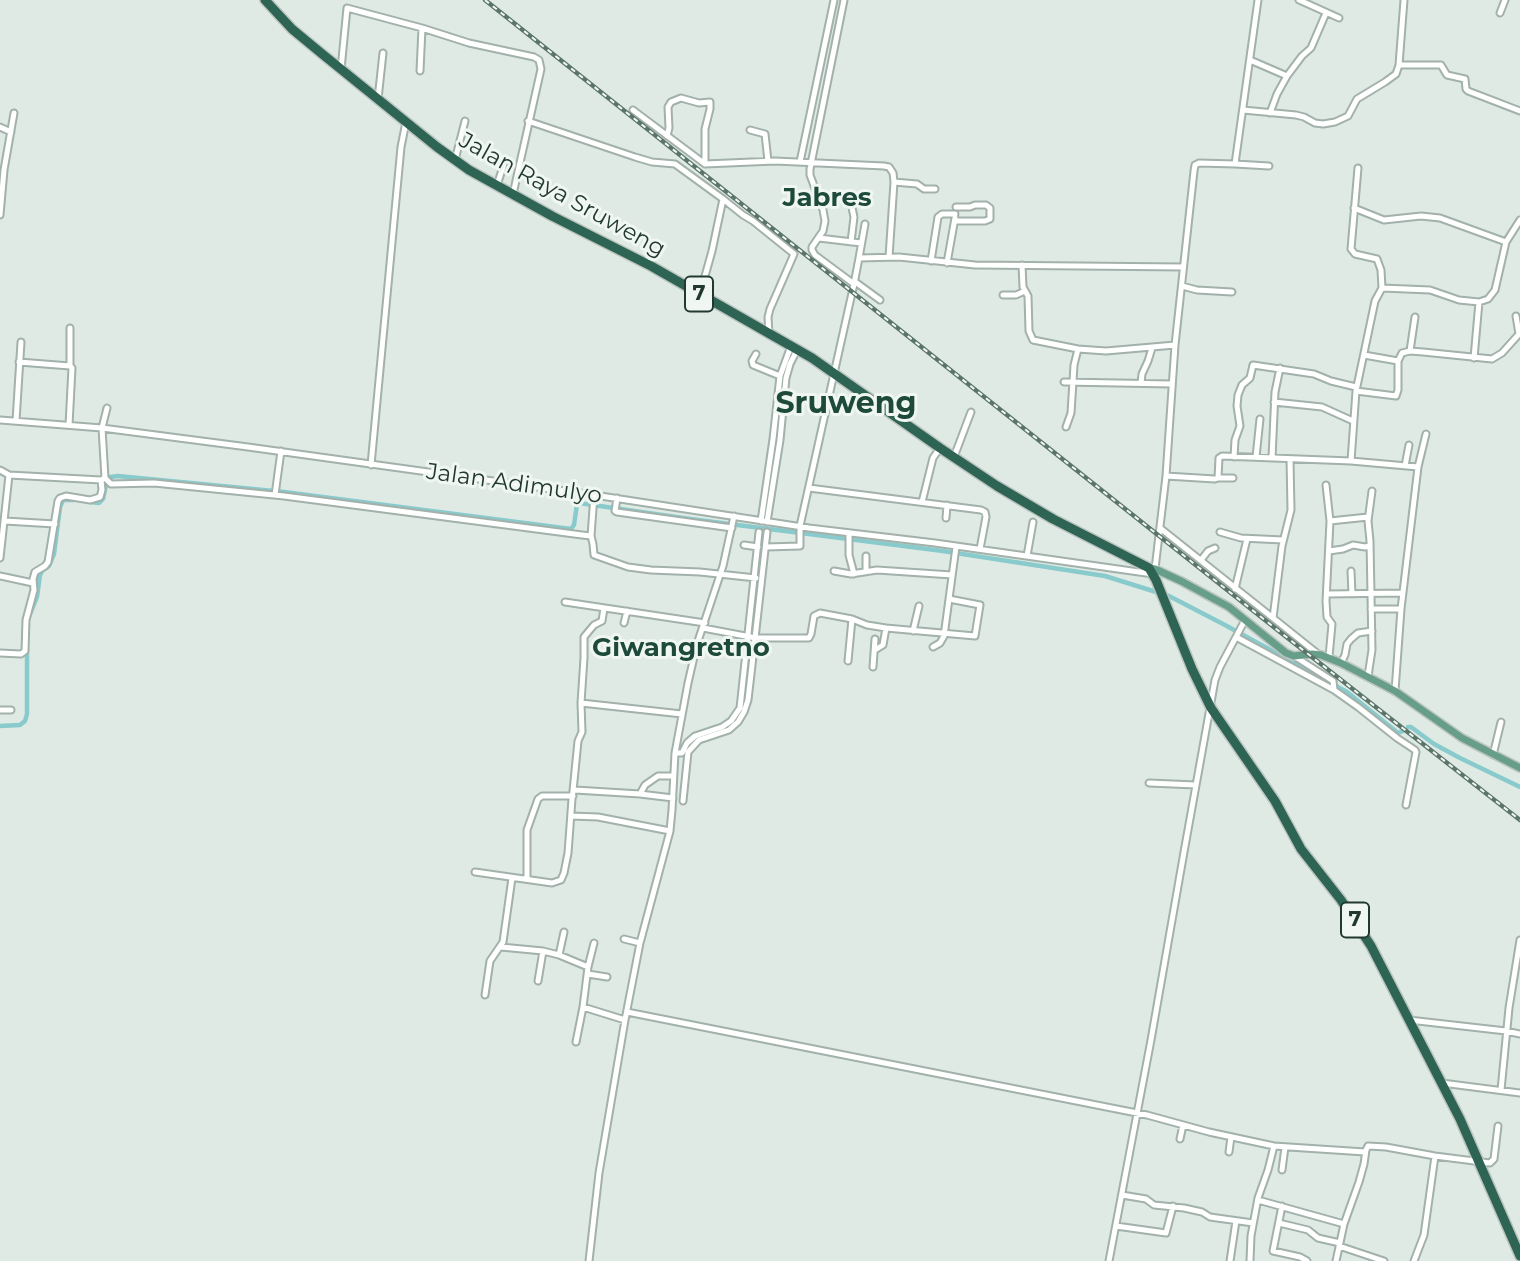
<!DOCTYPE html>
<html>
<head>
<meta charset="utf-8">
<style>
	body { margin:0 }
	canvas { display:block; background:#dfeae4 }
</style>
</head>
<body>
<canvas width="1520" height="1261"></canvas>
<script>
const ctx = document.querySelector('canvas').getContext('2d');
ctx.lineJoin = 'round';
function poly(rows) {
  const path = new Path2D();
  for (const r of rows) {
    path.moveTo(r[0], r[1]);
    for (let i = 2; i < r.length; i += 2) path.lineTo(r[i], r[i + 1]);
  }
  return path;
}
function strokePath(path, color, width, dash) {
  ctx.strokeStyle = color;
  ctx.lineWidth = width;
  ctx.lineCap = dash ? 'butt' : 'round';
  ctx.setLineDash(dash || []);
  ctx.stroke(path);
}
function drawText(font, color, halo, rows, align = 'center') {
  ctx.font = font + ' Montserrat,sans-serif';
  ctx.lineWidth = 6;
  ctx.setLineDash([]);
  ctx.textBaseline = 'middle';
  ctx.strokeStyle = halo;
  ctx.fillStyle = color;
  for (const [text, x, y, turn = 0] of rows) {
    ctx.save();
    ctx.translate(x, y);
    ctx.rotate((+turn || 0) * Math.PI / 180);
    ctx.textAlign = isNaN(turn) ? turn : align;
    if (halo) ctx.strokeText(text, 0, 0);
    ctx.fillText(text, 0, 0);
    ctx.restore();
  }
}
const canal = poly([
	[90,502,99,503,103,499,106,485,110,477,118,476,284,492,571,529,574,525,577,504,579,503,690,519,943,551,1105,576,1169,596,1225,625,1347,692,1398,733,1403,731],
	[28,619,37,597,40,575,42,571,49,566,54,554,60,507,63,500,74,500],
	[0,726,20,725,25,721,27,714,27,649],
	[1408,727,1411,727,1434,744,1460,758,1520,787]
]);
const minor = poly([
	[1299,0,1339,18],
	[1500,13,1505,0],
	[1250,60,1287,76,1302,56,1311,48,1326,13],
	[1399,65,1441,65,1447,75,1465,79,1466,89,1468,91,1520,111],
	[341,69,347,8,422,28,469,43,534,57,539,60,541,69,513,194],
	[420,71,422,28],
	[378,99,383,53],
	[633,110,705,164,775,161,884,166,889,167,893,173,894,182,889,257],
	[1243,110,1296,115,1304,117,1315,123,1323,124,1335,122,1348,116,1357,99,1385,82,1396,74,1399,65,1404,0],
	[1270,113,1277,94,1287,76],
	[528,121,635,157,652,162,675,164,723,199,712,251,700,294],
	[0,127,11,132],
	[750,130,765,134,768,161],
	[667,136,669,128,668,107,671,102,681,98,699,103,710,102,710,109,705,129,705,164],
	[455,160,465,121],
	[800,162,834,0],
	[1235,164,1269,166],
	[894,182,917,184,924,189,935,189],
	[497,185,504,164],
	[723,199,743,215,753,221,794,254,770,309,768,317,769,334],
	[1354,208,1384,220,1421,216,1440,218,1506,242],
	[0,215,4,170,14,113],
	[955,221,985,221,990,219,990,208,986,205,975,205,970,207,956,207],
	[819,238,861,243],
	[851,242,854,217,851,203],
	[859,258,865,224],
	[931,261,938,217,942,214,955,214],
	[947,263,955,218],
	[1022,265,1023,287,1028,296,1029,331,1033,340,1078,349,1106,351,1175,345],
	[854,281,880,300],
	[854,284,859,258,899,257,975,265,1183,267],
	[1182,286,1197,290,1232,292],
	[1382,288,1430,290,1459,300,1479,302,1474,358],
	[1003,295,1016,295,1025,291],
	[1479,302,1488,299,1495,290,1506,242,1520,220],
	[1516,316,1519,334],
	[1410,351,1415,317],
	[756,354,752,361,753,365,780,376],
	[1364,355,1398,361],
	[19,362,70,366],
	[1064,382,1172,384],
	[1141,383,1142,374,1148,361,1152,348],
	[1356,391,1375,301,1382,288,1381,270,1377,259,1355,254,1351,249,1358,168],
	[1274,402,1322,407,1353,421],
	[0,420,102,428,248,447,594,495,809,528,935,543,1153,574],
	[16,421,21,342],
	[69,425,72,368,70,366,70,328],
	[1066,427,1071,413,1074,365,1078,349],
	[954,457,971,412],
	[1234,457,1235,440,1240,426,1237,406,1238,395,1242,385,1250,378,1253,365,1314,374,1331,381,1356,387],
	[1256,457,1260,419],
	[1272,458,1275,392,1280,368],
	[1290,459,1291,510,1282,546,1273,618,1318,654],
	[1351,461,1356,391,1396,396,1398,390,1398,361,1402,353,1410,351,1423,352,1492,359,1502,353,1520,333],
	[371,465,401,147,406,122],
	[1405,466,1409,445],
	[1418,467,1426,434],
	[0,470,9,475,101,480,105,478,111,484,154,483,284,496,582,535,591,536,594,495],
	[1166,476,1215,479,1218,478,1219,458,1222,456,1351,461,1418,467,1401,609,1395,691],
	[105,478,102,428,107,408],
	[1218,478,1233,478],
	[1326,485,1330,521,1326,601,1327,617,1332,624,1329,657],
	[809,488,981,510,985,512,986,517,980,549],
	[275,495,281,451],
	[617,498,615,511,617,512,732,528],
	[922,502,933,458,940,448],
	[946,518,947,505],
	[5,521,55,524],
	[761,521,773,439,780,376,791,346],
	[1330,521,1368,517],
	[767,522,780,440,786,378,790,364,797,350],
	[1160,528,1273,618],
	[1220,532,1241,538,1283,540],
	[849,533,849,555,854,574],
	[591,536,593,544,594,555,628,567,651,570,700,572,756,578],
	[744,545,758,547],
	[766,547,800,546,800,526,854,284,815,255,812,250,812,247,823,231,825,221,823,210,810,175,810,169,844,0],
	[1329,551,1343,549,1353,545,1365,547,1370,546],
	[866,556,866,571],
	[1027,556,1033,522],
	[0,558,9,475],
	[1201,560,1208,551,1215,548],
	[1155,569,1166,476,1175,345,1194,171,1195,165,1199,163,1235,164,1258,0],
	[834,571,851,574,877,570,952,575],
	[1351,571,1352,594],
	[0,576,33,583],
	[1235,589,1247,539],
	[1327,594,1403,593],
	[565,602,705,623],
	[1371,609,1401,609],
	[624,623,627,611],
	[703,628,756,638,809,638,811,634,814,616,820,613,852,619,867,625,886,628,975,636,980,605,949,599],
	[913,631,919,606],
	[1236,637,1334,690],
	[933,647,940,643,944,636,956,547],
	[875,650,883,645,886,628],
	[0,653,21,654,25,651,26,620,34,590,33,579,35,572,45,566,48,562,58,501,60,498,66,496,90,500,100,497,102,490,101,480],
	[1294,656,1333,681,1334,690,1358,707,1397,738,1415,750,1416,752,1406,805],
	[848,661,852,619],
	[1341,663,1345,655,1347,644,1351,639,1358,633,1372,631],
	[873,667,875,639],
	[1368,676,1372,650,1370,541,1368,521,1372,491],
	[581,703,584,658,584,637,594,625,602,621,604,608],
	[0,710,11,710],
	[675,753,682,753,687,743,695,736,722,727,731,721,740,708,759,532],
	[1493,755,1501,722],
	[1149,783,1196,785],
	[573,791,578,741,582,732,581,703,682,714],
	[640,794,645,785,658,776,673,776],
	[683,801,688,752,699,740,729,730,738,722,744,712,748,700,751,674,767,532],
	[571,816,598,817,670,831],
	[475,872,552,883,561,880,564,873,568,853,572,799,573,791,575,790,640,794,673,798],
	[527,879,527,830,538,799,542,796,573,796],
	[624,939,640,943],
	[501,947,543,951,559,955,588,967],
	[559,955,564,932],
	[588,974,607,977],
	[538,981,543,951],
	[485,995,490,961,503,942,512,878],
	[583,1007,625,1020],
	[627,1012,1147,1115,1209,1132,1274,1146,1365,1152],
	[1409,1020,1506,1031,1520,1034],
	[576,1042,583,1007,588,967,594,943],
	[1442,1083,1520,1093],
	[1501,1090,1509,1008,1520,940],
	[1180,1139,1183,1125],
	[1229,1152,1231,1137],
	[1282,1170,1285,1147],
	[1122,1195,1146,1199,1154,1205,1184,1208,1202,1212,1210,1217,1253,1223],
	[1258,1200,1344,1224],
	[1282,1206,1273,1251,1300,1257,1307,1261],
	[1279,1223,1308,1230,1318,1238,1340,1243],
	[1116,1226,1166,1233,1173,1206],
	[1339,1246,1384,1261],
	[589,1261,599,1173,625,1020,640,943,670,831,672,810,675,753,688,683,697,644,723,566,734,516],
	[1109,1261,1151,1040,1184,852,1215,680,1220,667,1245,620],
	[1230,1261,1236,1221],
	[1250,1261,1251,1236,1258,1198,1268,1170,1274,1146],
	[1336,1261,1344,1224,1359,1182,1364,1164,1366,1150,1368,1146,1386,1147,1435,1156,1490,1163,1494,1159,1498,1126],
	[1414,1261,1424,1235,1435,1156]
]);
const major = poly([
	[1149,568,1155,569,1181,581,1229,607,1286,653,1294,656,1312,654,1321,655,1341,663,1395,691,1462,738,1520,768]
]);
const highway = poly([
	[265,0,292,29,321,53,437,147,469,170,552,216,651,266,812,358,940,448,997,486,1053,519,1149,568,1156,580,1192,669,1211,708,1275,801,1301,849,1341,900,1371,946,1460,1119,1520,1256]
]);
const rail = poly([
	[485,0,1280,632,1520,820]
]);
const shields = [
	[699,294,28],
	[1355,920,28]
];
const shieldNames = [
	["7",699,294],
	["7",1355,920]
];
const streetNames = [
	["Jalan Raya Sruweng",562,195,29],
	["Jalan Adimulyo",514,484,8]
];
const quarterNames = [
	["Jabres",827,198],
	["Giwangretno",681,648]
];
const districtNames = [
	["Sruweng",846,404]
];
strokePath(canal, '#89cacd', 4.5);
strokePath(minor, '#a2b1aa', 9);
strokePath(major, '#bcc4c1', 10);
strokePath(highway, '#bcc4c1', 12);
strokePath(minor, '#fff', 5);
strokePath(major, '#669e89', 7);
strokePath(highway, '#2e6453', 9);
strokePath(rail, '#5b756b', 4.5);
strokePath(rail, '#f0f7f2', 2, [5]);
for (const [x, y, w] of shields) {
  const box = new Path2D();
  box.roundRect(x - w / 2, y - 17.5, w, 35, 5);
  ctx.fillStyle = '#f0f7f2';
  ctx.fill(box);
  strokePath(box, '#213930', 2);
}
drawText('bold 21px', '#213930', null, shieldNames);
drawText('23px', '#213930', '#f0f7f2', streetNames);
drawText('bold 26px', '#1e4a3b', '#f0f7f2', quarterNames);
drawText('bold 30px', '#1e4a3b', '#f0f7f2', districtNames);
</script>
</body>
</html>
